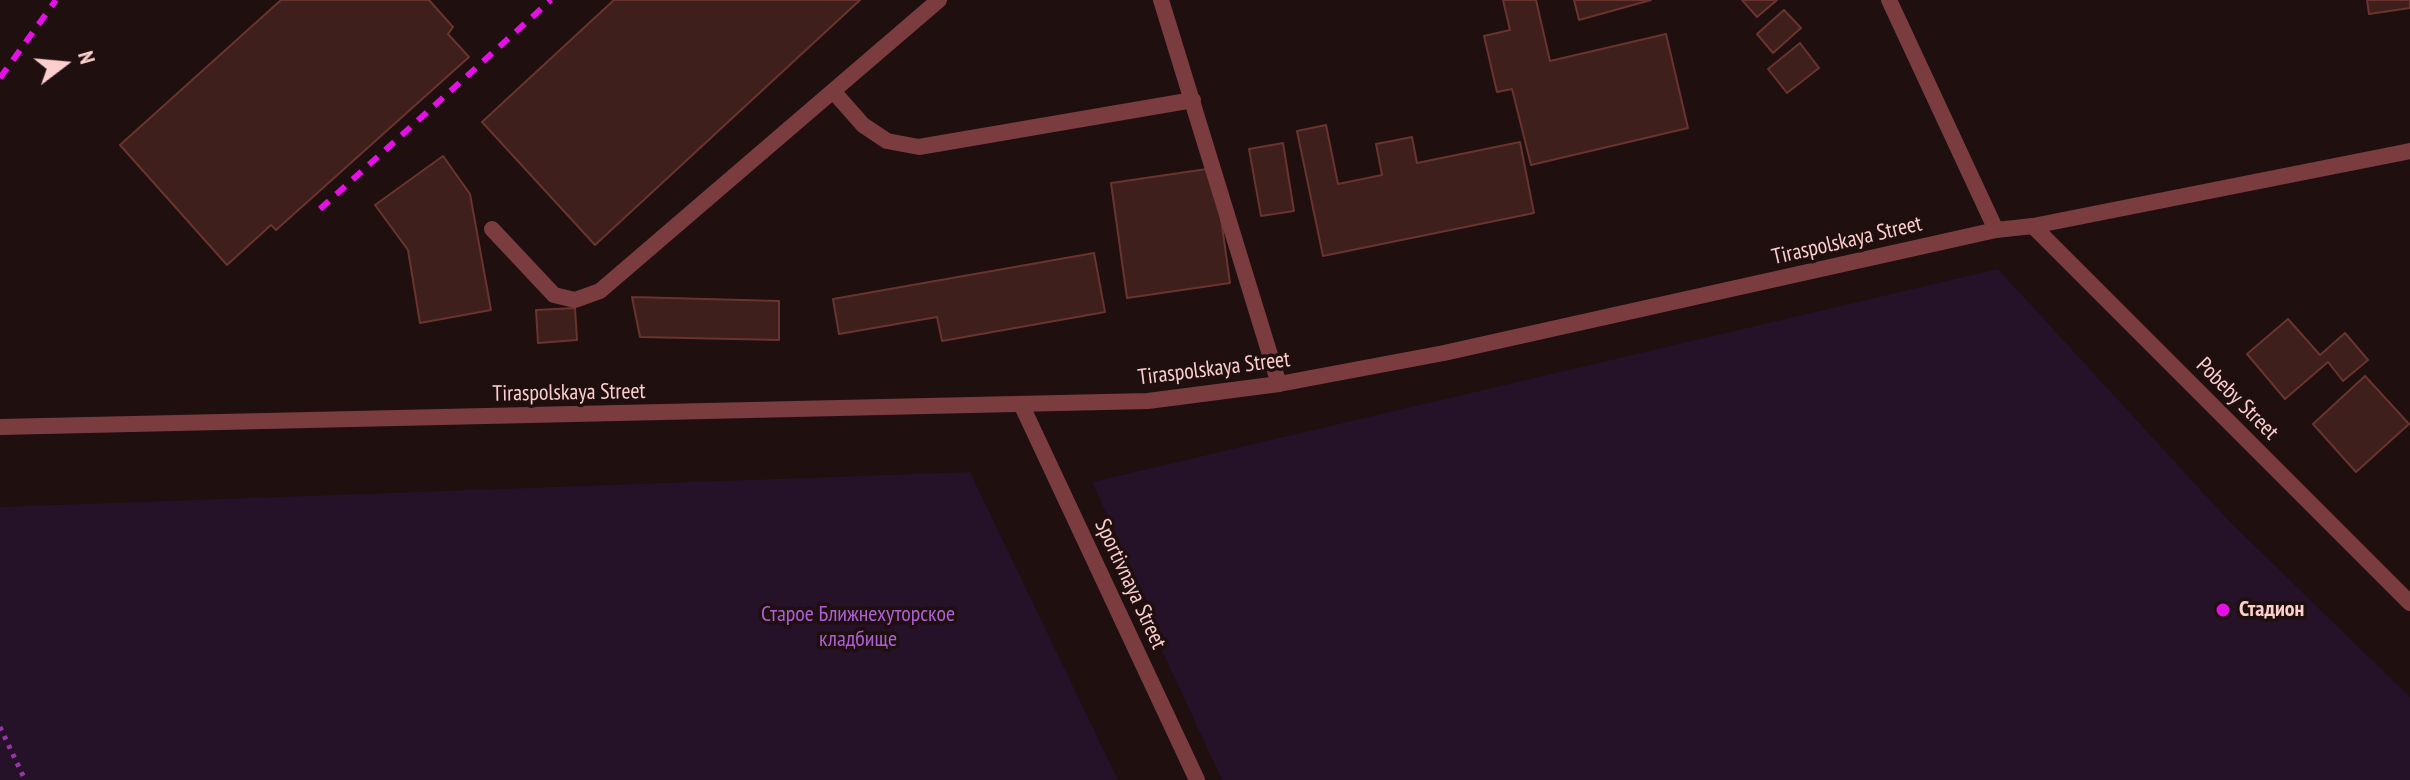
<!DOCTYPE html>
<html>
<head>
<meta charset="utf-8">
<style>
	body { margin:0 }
	#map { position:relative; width:2410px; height:780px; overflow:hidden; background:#1f0f0e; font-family:"PT Sans Narrow",sans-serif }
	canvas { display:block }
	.north { position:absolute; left:24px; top:24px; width:80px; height:80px; -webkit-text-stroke:6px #1f0f0e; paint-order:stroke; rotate:74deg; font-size:22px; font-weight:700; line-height:32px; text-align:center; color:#fccfce }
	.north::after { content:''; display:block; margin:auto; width:28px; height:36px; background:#fccfce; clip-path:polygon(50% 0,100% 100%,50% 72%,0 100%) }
</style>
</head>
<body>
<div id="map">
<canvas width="2410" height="780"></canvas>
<div class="north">N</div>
</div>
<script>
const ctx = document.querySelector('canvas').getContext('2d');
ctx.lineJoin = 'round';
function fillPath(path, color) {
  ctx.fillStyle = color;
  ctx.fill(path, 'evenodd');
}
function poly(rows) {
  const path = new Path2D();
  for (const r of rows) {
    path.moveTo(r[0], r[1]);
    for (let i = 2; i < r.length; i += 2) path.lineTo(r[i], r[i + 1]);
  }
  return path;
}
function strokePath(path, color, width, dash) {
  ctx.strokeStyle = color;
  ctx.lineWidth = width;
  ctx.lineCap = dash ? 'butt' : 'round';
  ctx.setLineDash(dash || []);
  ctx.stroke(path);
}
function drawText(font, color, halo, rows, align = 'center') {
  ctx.font = font + ' "PT Sans Narrow",sans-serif';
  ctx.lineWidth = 7;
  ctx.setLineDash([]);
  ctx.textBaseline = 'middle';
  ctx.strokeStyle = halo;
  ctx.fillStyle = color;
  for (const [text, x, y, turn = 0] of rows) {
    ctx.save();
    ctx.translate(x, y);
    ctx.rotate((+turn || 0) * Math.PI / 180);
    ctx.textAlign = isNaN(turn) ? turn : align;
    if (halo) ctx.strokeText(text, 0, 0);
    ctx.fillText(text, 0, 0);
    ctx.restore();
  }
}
const green = poly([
	[1998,269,2231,523,2410,697,2410,780,1222,780,1159,644,1150,609,1092,482],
	[970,472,1118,780,0,780,0,507]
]);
const building = poly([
	[281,0,429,0,453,27,448,34,469,57,276,230,271,225,227,265,120,145,281,0],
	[614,0,860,0,595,245,482,122,614,0],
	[1503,0,1536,0,1550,61,1666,34,1688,128,1531,165,1512,89,1497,92,1484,36,1510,30,1503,0],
	[1574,0,1651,0,1579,20,1574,0],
	[1742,0,1777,0,1757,17,1742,0],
	[2367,0,2410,0,2410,8,2369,14,2367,0],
	[1784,10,1801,28,1773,53,1757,34,1784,10],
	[1800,43,1819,68,1787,93,1768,69,1800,43],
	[1326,125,1338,184,1382,175,1376,144,1412,137,1417,163,1520,142,1534,213,1323,256,1297,131,1326,125],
	[1283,143,1294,211,1261,216,1249,149,1283,143],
	[443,156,470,194,491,310,420,323,408,250,375,205,443,156],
	[1214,168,1230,283,1127,298,1111,183,1214,168],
	[1094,253,1105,312,942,341,937,317,839,334,833,299,1094,253],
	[632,297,779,301,779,340,640,337,632,297],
	[575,308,577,340,538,343,536,310,575,308],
	[2288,319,2320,355,2345,333,2368,360,2343,381,2328,362,2285,399,2247,354,2288,319],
	[2365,376,2409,424,2356,472,2313,424,2365,376]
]);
const path = poly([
	[0,727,25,780]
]);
const service = poly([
	[1161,0,1279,384],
	[833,91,863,125,887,141,919,147,1193,100],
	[492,229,554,295,575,300,600,291,939,0]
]);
const minor = poly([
	[1889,0,1996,230],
	[2033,226,2410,603],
	[1022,406,1197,780]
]);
const tertiary = poly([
	[0,427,1148,401,1279,384,1444,353,1996,230,2033,226,2410,151]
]);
const rail = poly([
	[0,78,56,0],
	[320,209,551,0]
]);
const markers = [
	[2223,610,8,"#e70fe7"]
];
const streetNames = [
	["Tiraspolskaya Street",1847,241,-13],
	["Tiraspolskaya Street",1214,369,-7],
	["Tiraspolskaya Street",569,393,-1],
	["Pobeby Street",2237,399,45],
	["Sportivnaya Street",1130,584,65]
];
const poiNames = [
	["Стадион",2239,610]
];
const parkNames = [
	["Старое Ближнехуторское",858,615],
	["кладбище",858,640]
];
fillPath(green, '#251128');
fillPath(building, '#3e1f1b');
strokePath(building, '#69342f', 2);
strokePath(path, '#9635a9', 5, [4, 6]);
strokePath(service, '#7b3c40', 16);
strokePath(minor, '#7b3c40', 16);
strokePath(tertiary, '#7b3c40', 16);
strokePath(rail, '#e70fe7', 6, [12, 10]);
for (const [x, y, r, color] of markers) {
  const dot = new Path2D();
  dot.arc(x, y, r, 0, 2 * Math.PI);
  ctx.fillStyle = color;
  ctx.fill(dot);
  strokePath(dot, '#1f0f0e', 3);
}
drawText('22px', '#fccfce', '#1f0f0e', streetNames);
drawText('bold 22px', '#fccfce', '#1f0f0e', poiNames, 'left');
drawText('22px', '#ad60d6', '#1f0f0e', parkNames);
</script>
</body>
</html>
